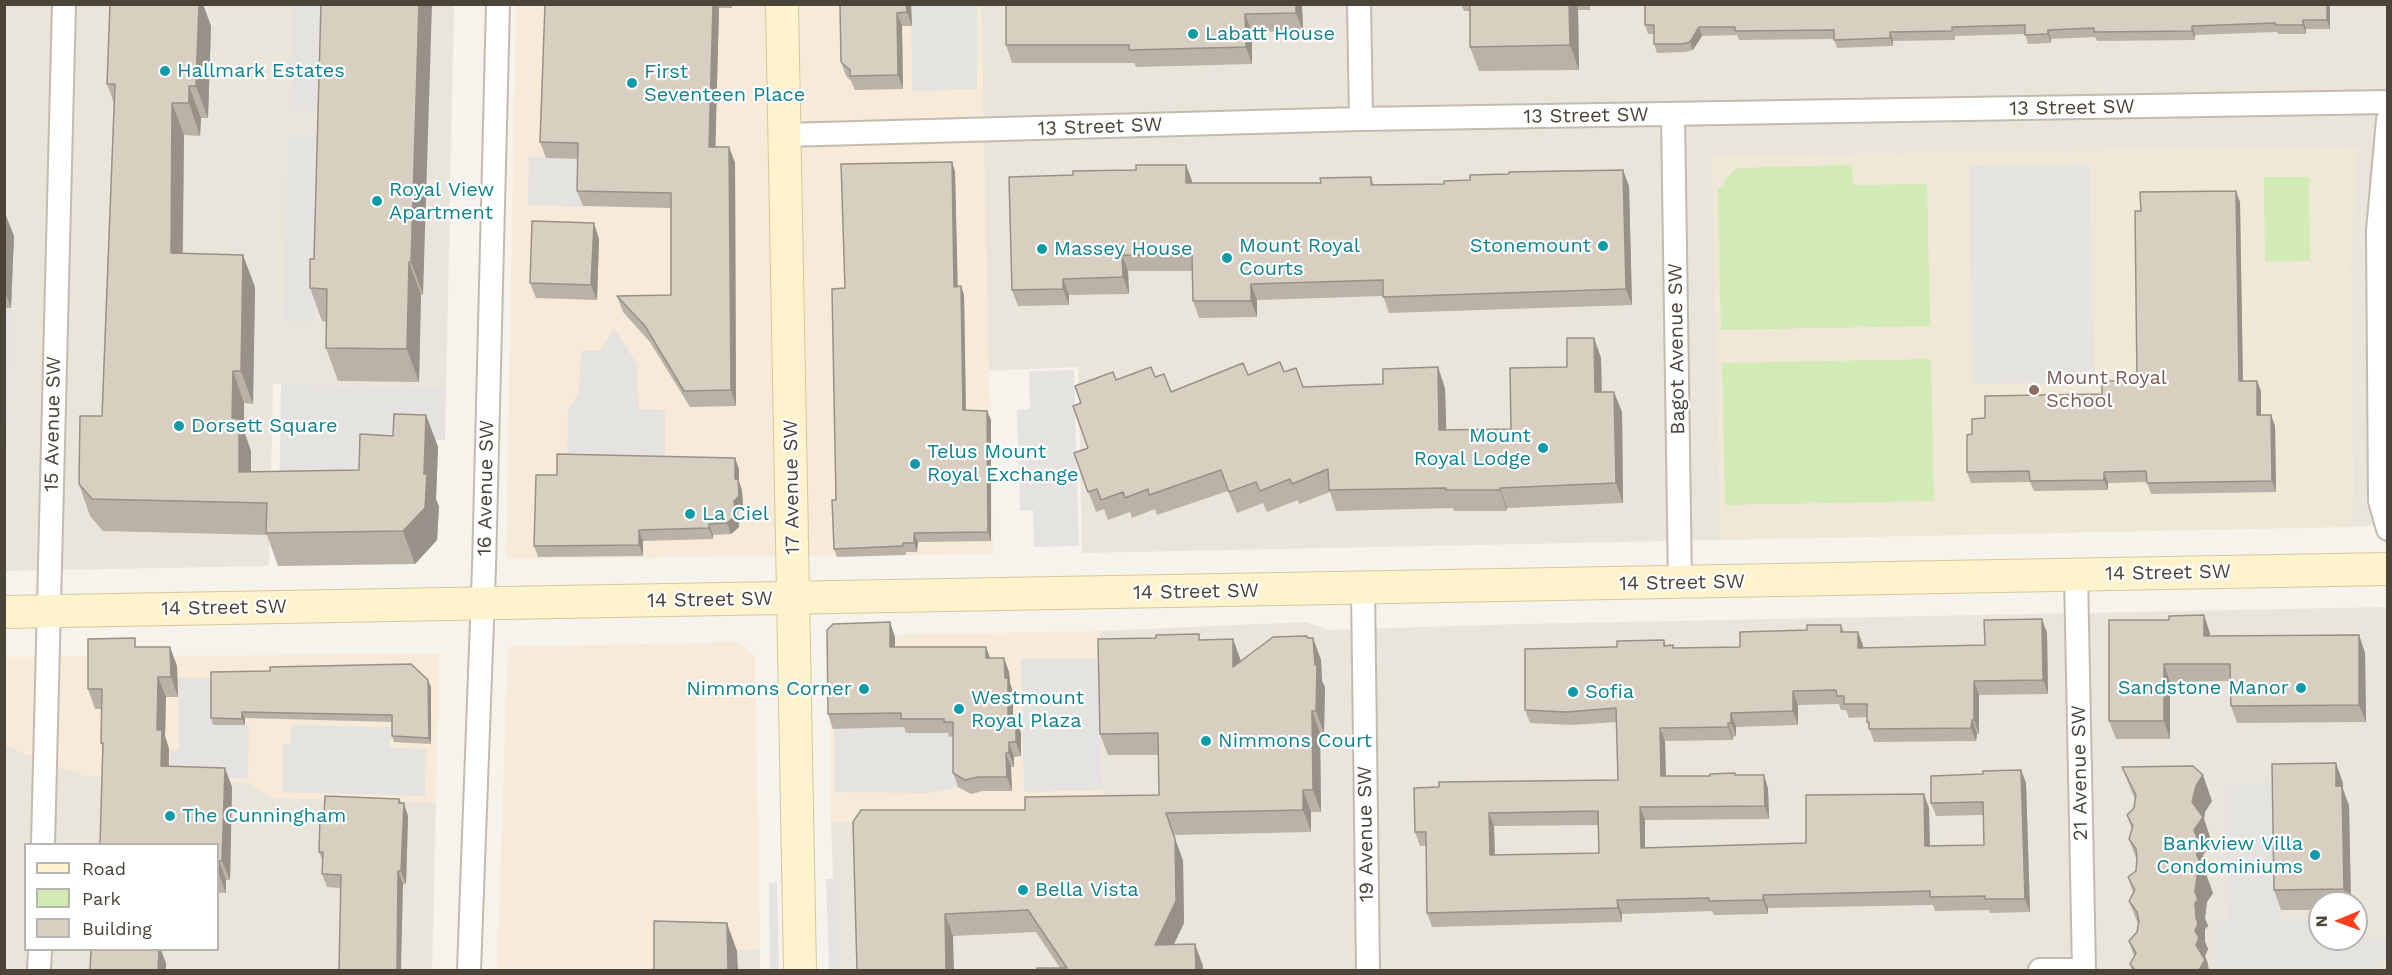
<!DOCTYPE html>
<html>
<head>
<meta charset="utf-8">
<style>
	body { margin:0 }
	#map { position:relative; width:2392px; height:975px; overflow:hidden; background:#f6f3ec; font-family:"Work Sans",sans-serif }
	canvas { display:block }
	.frame { position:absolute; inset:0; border:6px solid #4b4439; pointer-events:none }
	.legend { position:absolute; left:24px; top:843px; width:195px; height:108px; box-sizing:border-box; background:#fff; border:2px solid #b7b4b0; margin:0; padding:8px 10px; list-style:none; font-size:18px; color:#4b4439 }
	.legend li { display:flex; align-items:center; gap:12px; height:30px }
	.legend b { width:30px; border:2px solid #b7b4b0 }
	.north { position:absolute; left:2308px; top:891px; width:60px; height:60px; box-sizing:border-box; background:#fff; border:2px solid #b7b4b0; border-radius:50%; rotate:269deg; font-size:16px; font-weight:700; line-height:24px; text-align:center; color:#4b4439 }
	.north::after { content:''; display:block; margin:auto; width:21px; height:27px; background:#fc3f1d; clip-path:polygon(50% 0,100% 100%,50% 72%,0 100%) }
</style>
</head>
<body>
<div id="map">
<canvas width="2392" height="975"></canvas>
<div class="frame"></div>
<ul class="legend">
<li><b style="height:8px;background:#fff3cd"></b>Road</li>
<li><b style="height:16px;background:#d2eab5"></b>Park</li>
<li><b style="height:16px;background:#d8cfc1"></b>Building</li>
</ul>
<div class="north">N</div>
</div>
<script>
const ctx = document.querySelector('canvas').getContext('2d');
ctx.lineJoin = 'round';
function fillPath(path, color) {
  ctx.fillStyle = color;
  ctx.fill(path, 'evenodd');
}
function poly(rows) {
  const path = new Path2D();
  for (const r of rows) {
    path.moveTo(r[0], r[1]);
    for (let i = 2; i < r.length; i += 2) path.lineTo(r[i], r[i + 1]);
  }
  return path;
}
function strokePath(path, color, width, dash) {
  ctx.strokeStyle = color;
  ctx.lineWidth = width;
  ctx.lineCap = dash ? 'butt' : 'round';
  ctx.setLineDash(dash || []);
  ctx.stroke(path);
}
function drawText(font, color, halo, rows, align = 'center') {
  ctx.font = font + ' "Work Sans",sans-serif';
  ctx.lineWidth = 4.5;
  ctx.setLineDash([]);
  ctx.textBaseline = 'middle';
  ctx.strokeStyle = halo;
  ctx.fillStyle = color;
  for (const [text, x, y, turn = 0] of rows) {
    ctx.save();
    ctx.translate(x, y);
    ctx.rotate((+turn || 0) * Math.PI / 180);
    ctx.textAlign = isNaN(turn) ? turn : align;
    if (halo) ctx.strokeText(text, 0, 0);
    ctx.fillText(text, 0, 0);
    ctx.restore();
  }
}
const residential = poly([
	[4,5,454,5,446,388,273,384,269,566,5,571],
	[981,5,2387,5,2387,525,2349,527,2353,513,2350,267,2357,147,1712,157,1721,540,1082,553,1078,367,988,371],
	[2387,607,2387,970,837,970,831,822,1103,814,1100,631,1306,622,1328,630,1521,624],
	[2320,903,2356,903,2356,939,2320,939],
	[4,745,82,775,250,783,274,798,436,802,432,970,5,970],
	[26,844,218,844,218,950,26,950],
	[760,949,760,970,655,970,657,951]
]);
const commercial = poly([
	[516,5,981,5,993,554,506,559],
	[1100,631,1104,814,831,822,829,636],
	[740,642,755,658,760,949,657,951,655,970,497,970,508,647],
	[439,654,436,802,274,798,250,783,82,775,5,745,4,657]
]);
const education = poly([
	[2358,147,2350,267,2353,513,2349,527,1721,540,1712,157]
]);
const green = poly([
	[1852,165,1853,185,1927,184,1930,326,1721,330,1718,188,1724,187,1724,181,1737,168],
	[2264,177,2309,177,2310,261,2265,262],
	[1931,359,1934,501,1725,505,1722,363]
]);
const parking = poly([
	[293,5,322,5,319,111,290,110],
	[911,5,977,5,977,89,912,91],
	[288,136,319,137,314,322,283,321],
	[529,157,584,159,583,207,528,205],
	[2090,164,2094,382,1973,384,1969,166],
	[4,308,11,308,5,488,4,488],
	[614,328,637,364,639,409,665,410,665,467,567,465,568,410,579,393,581,351,600,351],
	[1074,370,1079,546,1034,547,1033,510,1020,511,1017,410,1030,409,1029,371],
	[281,384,446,388,445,440,403,439,371,502,279,504],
	[1021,658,1100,658,1103,790,1024,792],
	[178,678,213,678,213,725,249,725,248,778,170,777,170,750,179,750],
	[291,725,391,727,390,748,426,749,425,796,282,792,283,744,291,744],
	[906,727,910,733,978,732,979,786,959,787,930,793,835,792,834,729],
	[2279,784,2281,920,2320,920,2320,939,2387,938,2387,958,2379,963,2375,970,2215,970,2214,922,2227,921,2225,785],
	[826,879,838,879,841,970,829,970],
	[777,882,779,970,770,970,769,883]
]);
const street = poly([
	[1359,4,1361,119],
	[1673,115,1680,583],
	[2388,120,2378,231,2380,501,2388,529],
	[785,135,1361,119,2388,102],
	[2076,575,2084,970],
	[1363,589,1368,970],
	[43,844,64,4],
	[39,970,40,950],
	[469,970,484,567,498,4],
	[2040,970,2084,970]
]);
const secondary = poly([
	[782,4,800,970],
	[4,612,2388,569]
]);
const wall = poly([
	[321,4,423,295,421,295,419,382,338,381,326,348,327,322,322,321,310,288,314,259],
	[545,4,732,4,732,8,719,8,715,147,729,147,735,163,736,406,690,407,650,342,623,312,617,296,671,295,671,208,583,206,577,191,578,159,546,158,540,142],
	[840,4,911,4,912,26,902,26,903,89,855,90,851,81,846,76,841,62],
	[1006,4,1302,4,1303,31,1252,32,1252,64,1136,67,1134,63,1012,63,1006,45],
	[1461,4,1590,4,1590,10,1578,10,1579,70,1479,71,1470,47,1470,11,1464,11],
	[2330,4,2330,29,2306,29,2306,34,2278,34,2277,32,2195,35,2195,40,2097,41,2095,37,2051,39,2051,43,2028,44,2025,34,1955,36,1955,40,1893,41,1893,46,1837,48,1834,39,1739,40,1737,35,1702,36,1693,50,1685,52,1657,53,1654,44,1654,34,1648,34,1645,25],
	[211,26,208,118,201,118,200,136,184,135,183,253,255,287,253,404,244,403,244,431,251,451,251,472,359,470,393,436,426,415,438,447,436,499,439,507,437,540,415,564,278,566,267,535,103,531,90,516,79,484,102,416,114,103,107,84],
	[1186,165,1192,181,1192,183,1321,183,1371,177,1374,185,1629,186,1632,305,1389,313,1383,296,1257,300,1257,317,1199,318,1193,301,1193,271,1128,271,1129,294,1069,295,1069,305,1018,306,1012,290,1073,175],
	[955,171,957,286,961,286,964,295,966,410,987,411,991,420,991,541,918,542,917,552,906,552,906,555,837,557,834,549,845,288],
	[2240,202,2243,381,2257,381,2261,391,2261,415,2275,426,2276,492,2151,494,2147,482,2108,483,2108,490,2034,491,2030,482,1971,483,1967,472,1972,434,1985,418,2102,394,2137,381],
	[4,213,14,236,11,308,4,308],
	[599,239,597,300,536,298,530,283],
	[1594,338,1601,358,1602,392,1622,412,1623,503,1507,508,1507,511,1454,511,1453,508,1336,511,1330,492,1299,504,1298,500,1267,512,1263,503,1237,513,1228,491,1157,515,1155,509,1132,518,1130,512,1108,520,1104,509,1096,512,1074,453,1088,448,1081,403,1116,380,1155,377,1171,392,1248,375,1284,372,1303,387,1445,388,1446,430,1511,429],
	[739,469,739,481,742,491,743,507,738,512,739,527,731,534,713,535,713,539,643,541,643,556,538,557,534,546],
	[2042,619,2047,633,2048,694,1979,695,1979,734,1977,734,1976,741,1874,742,1867,722,1867,717,1849,718,1846,710,1841,710,1839,704,1798,705,1798,725,1736,727,1736,736,1733,737,1733,740,1665,741,1666,776,1710,776,1735,773,1736,775,1768,788,1769,819,1645,820,1645,848,1806,843,1929,808,1930,846,1984,845,1983,815,1936,816,1931,803,1983,774,2021,770,2026,783,2030,912,1990,913,1989,910,1935,911,1933,905,1768,908,1768,914,1714,915,1712,911,1622,914,1622,922,1432,927,1427,913,1426,846,1420,846,1415,832,1439,787,1618,780,1617,722,1572,725,1530,723,1525,710,1613,647,1664,640,1666,646,1673,645,1674,648,1740,647,1807,630,1841,625,1844,632,1863,645,1863,648,1985,645],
	[1599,825,1599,853,1495,855,1494,826],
	[2109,620,2210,633,2210,636,2359,635,2365,653,2366,722,2237,723,2231,706,2231,681,2170,682,2170,739,2116,739,2109,721],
	[895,637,895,647,986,647,990,658,1004,658,1009,672,1010,683,1013,692,1013,719,1021,733,1021,756,1014,757,1014,767,1011,767,1012,791,983,791,971,794,958,787,953,773,953,736,949,737,948,733,906,733,904,727,833,729,828,714],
	[1307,638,1313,638,1321,660,1322,681,1325,687,1324,733,1320,733,1321,812,1311,812,1311,832,1174,835,1183,861,1184,923,1174,944,1203,966,1060,968,1036,932,953,936,857,970,1025,810,1159,795,1158,755,1108,755,1100,734,1201,640,1241,661],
	[138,647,177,666,178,697,166,697,165,736,169,749,169,766,225,768,232,787,230,880,226,880,226,893,218,893,218,844,103,748,101,743,101,709,95,709,88,689],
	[211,672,431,687,431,744,394,742,392,736,392,722,245,718,245,725,213,725,211,718],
	[2122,767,2212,801,2205,812,2204,819,2212,843,2203,855,2206,864,2204,869,2213,893,2207,902,2205,918,2208,926,2205,929,2205,942,2208,949,2205,956,2208,964,2208,966,2209,970,2132,970,2130,964,2134,956,2129,941,2137,932,2138,924,2129,901,2133,893,2128,877,2136,871,2137,861,2129,839,2132,830,2127,815,2134,808,2135,800],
	[2343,783,2343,789,2349,806,2351,903,2320,903,2320,910,2281,910,2274,890],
	[399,799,408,816,406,884,341,888,327,887,322,874,323,862,319,852,324,817]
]);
const shadedWall = poly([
	[196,4,203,4,211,26,208,118,196,86],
	[419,4,432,4,423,295,411,262],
	[713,4,718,4,719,8,715,163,709,147],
	[906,4,911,4,912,26,907,12],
	[1296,4,1302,4,1303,31,1296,13],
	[1569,4,1576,4,1578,10,1579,70,1570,45],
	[2327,4,2330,4,2330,29,2327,20],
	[897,13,902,26,903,89,898,75],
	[1245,14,1252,32,1252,64,1246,47],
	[2303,20,2306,29,2306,34,2303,25],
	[2192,26,2195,35,2195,40,2192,31],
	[1699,27,1702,36,1693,50,1690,42],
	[2048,30,2051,39,2051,43,2048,34],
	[1890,32,1893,41,1893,46,1890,38],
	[189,86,201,118,200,136,189,103],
	[172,103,184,135,182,285,171,253],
	[729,147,735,163,736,406,731,390],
	[952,162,955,171,958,295,954,287],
	[1186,165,1192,181,1192,200,1186,183],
	[1623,170,1629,186,1632,305,1626,289],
	[2236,191,2240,202,2243,392,2239,381],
	[5,213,14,236,11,308,4,289],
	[594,223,599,239,597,300,591,285],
	[243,255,255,287,253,404,241,371],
	[1122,255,1128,271,1129,294,1123,277],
	[409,262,421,295,419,382,407,349],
	[1063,279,1069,295,1069,305,1063,289],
	[1251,284,1257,300,1257,317,1251,301],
	[961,286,964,295,966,419,963,410],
	[1594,338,1601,358,1602,412,1595,392],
	[1438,367,1445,388,1447,451,1439,430],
	[233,371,244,403,244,431,251,451,251,505,239,472,232,418],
	[2257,381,2261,391,2261,426,2257,415],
	[1614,392,1622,412,1623,503,1616,483],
	[987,411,991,420,991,541,988,532],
	[426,415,438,447,436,499,439,507,437,540,415,564,403,531,424,474],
	[2271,415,2275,426,2276,492,2272,481],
	[735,458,739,469,739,481,742,491,743,507,738,512,739,527,731,534,727,523,734,501],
	[2104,472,2108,483,2108,490,2104,480],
	[1500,488,1507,508,1507,511,1500,490],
	[709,524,713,535,713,539,709,528],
	[639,530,643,541,643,556,639,545],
	[914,533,918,542,917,552,914,543],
	[2204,615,2210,633,2210,654,2204,636],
	[2042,619,2047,633,2048,694,2043,680],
	[890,622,895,637,895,661,890,647],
	[1858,632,1863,645,1863,662,1858,648],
	[2359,635,2365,653,2366,722,2359,705],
	[1307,636,1314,657,1313,638,1321,660,1322,681,1325,687,1324,733,1316,711],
	[1233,639,1241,661,1233,667],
	[170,647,177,666,178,697,171,677],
	[986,647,991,661,986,658],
	[1004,658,1009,672,1010,683,1013,692,1013,733,1008,719],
	[2164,664,2170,682,2170,739,2164,721],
	[158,677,166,697,165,736,169,749,168,785,161,766,157,730],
	[428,680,431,687,431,744,429,738],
	[1974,681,1979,695,1979,734,1974,720],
	[1793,691,1798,705,1798,725,1793,711],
	[1312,711,1320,733,1321,812,1313,790],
	[242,712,245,718,245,725,242,719],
	[1731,713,1736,727,1736,736,1731,723],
	[1016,719,1021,733,1021,756,1016,742],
	[1972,720,1977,734,1976,741,1971,728],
	[1728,723,1733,737,1733,740,1728,727],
	[1660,728,1665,741,1666,790,1661,776],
	[1009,742,1014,757,1014,767,1009,753],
	[1006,753,1011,767,1012,791,1007,777],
	[2336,763,2343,783,2343,789,2349,806,2351,903,2349,903,2344,889,2336,786],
	[225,768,232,787,230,880,222,861],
	[2021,770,2026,783,2030,912,2025,899],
	[1764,775,1768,788,1769,819,1765,806],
	[2203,775,2212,801,2205,812,2204,819,2212,843,2203,855,2206,864,2204,869,2213,893,2207,902,2205,918,2208,926,2205,929,2205,942,2208,949,2205,956,2208,964,2208,966,2209,970,2199,970,2195,931,2195,892,2197,856,2195,844,2192,802,2196,786],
	[1303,790,1311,812,1311,832,1303,810],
	[1924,794,1929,808,1930,859,1925,846],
	[399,799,404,811,404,803,408,816,406,884,401,871],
	[1640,807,1645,820,1645,861,1641,848],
	[1166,813,1183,861,1184,923,1163,967,1155,945],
	[1489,813,1494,826,1495,869,1490,855],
	[219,861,226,880,226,893,219,874],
	[398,871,403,884,401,970,397,970],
	[1763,895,1768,908,1768,914,1763,900],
	[1617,900,1622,914,1622,922,1618,908],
	[945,914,953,936,954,970,946,970],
	[727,923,737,951,738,970,728,970],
	[1195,944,1203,966,1203,970,1196,970],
	[155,950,161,950,166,963,166,970,158,970]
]);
const building = poly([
	[110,4,199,4,196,86,189,86,189,103,172,103,171,253,243,255,241,371,233,371,232,418,239,419,239,472,359,470,360,434,393,436,394,414,426,415,424,474,427,474,425,508,403,531,266,533,267,503,92,499,79,484,80,416,102,416,115,84,107,84,110,4],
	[321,4,419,4,411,262,409,262,407,349,326,348,327,289,310,288,310,259,314,259,321,4],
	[545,4,713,4,709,147,729,147,731,390,684,391,645,326,617,296,671,295,671,193,577,191,578,143,540,142,545,4],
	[840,4,906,4,907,12,897,13,898,75,850,76,850,70,841,62,840,4],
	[1006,4,1296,4,1296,13,1245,14,1246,47,1129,50,1129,45,1006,45,1006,4],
	[1470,4,1569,4,1570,45,1470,47,1470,4],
	[1645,4,2327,4,2327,20,2303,20,2303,25,2275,25,2275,23,2192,26,2192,31,2094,32,2094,28,2048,30,2048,34,2025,35,2025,25,1952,27,1952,31,1890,32,1890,38,1834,40,1834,30,1735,31,1735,27,1699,27,1690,42,1682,44,1654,44,1654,25,1645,25,1645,4],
	[952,162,954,287,961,286,963,410,987,411,988,532,914,533,914,543,903,543,903,546,834,549,832,500,836,500,832,289,845,288,841,164,952,162],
	[1136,165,1186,165,1186,183,1321,183,1320,178,1371,177,1371,185,1444,184,1444,181,1470,180,1470,175,1509,174,1509,172,1623,170,1626,289,1383,297,1383,280,1251,284,1251,301,1193,301,1192,255,1122,255,1123,277,1063,279,1063,289,1012,290,1009,177,1073,175,1073,171,1136,170,1136,165],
	[2236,191,2239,381,2257,381,2257,415,2271,415,2272,481,2147,483,2146,471,2104,472,2104,480,2030,481,2029,471,1967,472,1967,435,1972,434,1972,419,1985,418,1985,396,2102,394,2102,381,2137,381,2135,211,2141,211,2140,192,2236,191],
	[4,213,5,213,4,241,4,213],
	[532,221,594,223,591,285,530,283,532,221],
	[1567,338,1594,338,1595,392,1614,392,1616,483,1500,488,1500,490,1446,490,1446,488,1329,490,1328,469,1292,484,1290,479,1260,491,1256,482,1229,492,1221,470,1149,495,1148,489,1125,498,1123,492,1101,500,1097,489,1088,492,1074,453,1088,448,1073,406,1081,403,1075,386,1113,372,1116,380,1151,367,1155,377,1164,374,1171,392,1243,363,1248,375,1280,362,1284,372,1296,368,1303,387,1383,384,1383,369,1438,367,1439,430,1511,429,1510,368,1567,367,1567,338],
	[557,454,735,458,735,479,738,479,739,496,734,501,735,516,727,523,709,524,709,528,639,530,639,545,534,546,536,475,557,475,557,454],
	[2204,615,2204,636,2359,635,2359,705,2231,706,2230,664,2164,664,2164,721,2109,721,2109,620,2169,620,2169,616,2204,615],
	[2042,619,2043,680,1974,681,1974,720,1972,720,1971,728,1869,729,1869,722,1867,722,1867,704,1844,704,1844,696,1837,696,1836,690,1793,691,1793,711,1731,713,1731,723,1728,723,1728,727,1660,728,1661,776,1710,776,1710,774,1735,773,1735,775,1764,775,1765,806,1640,807,1641,848,1806,843,1806,795,1924,794,1925,846,1984,845,1983,802,1931,803,1931,776,1983,774,1983,771,2021,770,2025,899,1985,899,1985,896,1930,897,1930,891,1763,895,1763,900,1709,901,1709,898,1617,900,1618,908,1427,913,1426,832,1415,832,1414,788,1439,787,1439,782,1618,780,1616,708,1567,712,1525,710,1525,649,1613,647,1617,647,1617,641,1664,640,1664,646,1673,645,1673,648,1740,647,1740,632,1807,630,1807,625,1841,625,1841,632,1858,632,1858,648,1985,645,1984,620,2042,619],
	[1598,811,1599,853,1490,855,1489,813,1598,811],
	[890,622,890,647,986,647,986,658,1004,658,1005,678,1008,678,1008,719,1016,719,1016,742,1009,742,1009,753,1006,753,1007,777,978,777,965,780,953,773,953,722,944,722,944,719,901,719,901,713,828,714,827,630,833,624,890,622],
	[1199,634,1199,640,1233,639,1233,667,1273,637,1307,636,1307,638,1313,638,1315,665,1317,665,1316,711,1312,711,1313,790,1303,790,1303,810,1166,813,1175,839,1176,901,1155,945,1195,944,1196,970,1037,970,1037,968,1067,968,1028,910,945,914,946,970,857,970,853,822,861,810,1025,810,1025,797,1159,795,1158,733,1100,734,1098,639,1156,638,1156,635,1199,634],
	[135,638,135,647,170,647,171,677,158,677,157,730,162,730,161,766,225,768,222,861,219,861,219,874,218,874,218,844,100,844,103,743,101,743,102,689,88,689,88,639,135,638],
	[411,664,428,680,429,738,392,736,392,715,242,712,242,719,211,718,211,672,270,671,270,667,411,664],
	[2336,763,2336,786,2342,786,2344,889,2274,890,2272,764,2336,763],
	[2193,766,2203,775,2196,786,2192,802,2203,817,2194,830,2197,838,2195,844,2197,856,2203,867,2197,876,2195,892,2198,900,2195,903,2196,918,2198,923,2195,931,2199,938,2196,945,2205,960,2199,970,2135,970,2130,964,2136,953,2129,941,2137,932,2139,921,2137,912,2129,901,2135,890,2128,877,2136,871,2137,858,2136,849,2129,839,2133,826,2127,815,2134,808,2136,795,2122,767,2193,766],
	[325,796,399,799,399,803,404,803,401,871,398,871,397,970,339,970,341,875,322,874,323,852,319,852,320,817,324,817,325,796],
	[654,921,727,923,728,970,654,970,654,921],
	[91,950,159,950,158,970,90,970,91,950]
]);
const markers = [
	[1193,34,6,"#0f9aa8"],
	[165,71,6,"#0f9aa8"],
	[632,83,6,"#0f9aa8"],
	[377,201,6,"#0f9aa8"],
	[1603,246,6,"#0f9aa8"],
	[1042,249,6,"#0f9aa8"],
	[1227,258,6,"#0f9aa8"],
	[2034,390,6,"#8d6e63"],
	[179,426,6,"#0f9aa8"],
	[1543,448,6,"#0f9aa8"],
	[915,464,6,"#0f9aa8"],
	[690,514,6,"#0f9aa8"],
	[2301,688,6,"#0f9aa8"],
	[864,689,6,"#0f9aa8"],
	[1573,692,6,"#0f9aa8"],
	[959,709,6,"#0f9aa8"],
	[1206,741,6,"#0f9aa8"],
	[170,816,6,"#0f9aa8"],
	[2315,855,6,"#0f9aa8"],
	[1023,890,6,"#0f9aa8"]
];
const cultureNames = [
	["Labatt House",1205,34],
	["Hallmark Estates",177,71],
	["First",644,72],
	["Seventeen Place",644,95],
	["Royal View",389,190],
	["Apartment",389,213],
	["Mount Royal",1239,246],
	["Courts",1239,269],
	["Stonemount",1591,246,"right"],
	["Massey House",1054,249],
	["Dorsett Square",191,426],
	["Mount",1531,436,"right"],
	["Royal Lodge",1531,459,"right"],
	["Telus Mount",927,452],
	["Royal Exchange",927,475],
	["La Ciel",702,514],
	["Sandstone Manor",2289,688,"right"],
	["Nimmons Corner",852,689,"right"],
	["Sofia",1585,692],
	["Westmount",971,698],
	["Royal Plaza",971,721],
	["Nimmons Court",1218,741],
	["The Cunningham",182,816],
	["Bankview Villa",2303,844,"right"],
	["Condominiums",2303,867,"right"],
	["Bella Vista",1035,890]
];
const streetNames = [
	["13 Street SW",2072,108,-1],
	["13 Street SW",1586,116,-1],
	["13 Street SW",1100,127,-2],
	["Bagot Avenue SW",1677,349,-91],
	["15 Avenue SW",53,424,-89],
	["17 Avenue SW",792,487,-91],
	["16 Avenue SW",486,488,-89],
	["14 Street SW",2168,573,-1],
	["14 Street SW",1682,583,-1],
	["14 Street SW",1196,592,-1],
	["14 Street SW",710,600,-1],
	["14 Street SW",224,608,-1],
	["21 Avenue SW",2080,773,-91],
	["19 Avenue SW",1366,834,-91]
];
const educationNames = [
	["Mount Royal",2046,378],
	["School",2046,401]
];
fillPath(residential, '#eae5da');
fillPath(commercial, '#f7ead8');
fillPath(education, '#efe8d6');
fillPath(green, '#d2eab5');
fillPath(parking, '#e5e3e0');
strokePath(street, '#c2bbae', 26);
strokePath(secondary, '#d6c79b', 34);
strokePath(street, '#fff', 22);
strokePath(secondary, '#fff3cd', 32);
fillPath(wall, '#bab2a6');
fillPath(shadedWall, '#979187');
fillPath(building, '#d8cfc1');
strokePath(building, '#979187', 1.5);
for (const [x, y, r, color] of markers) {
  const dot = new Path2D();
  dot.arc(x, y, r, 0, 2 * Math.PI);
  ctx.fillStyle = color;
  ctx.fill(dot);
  strokePath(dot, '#fff', 2);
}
drawText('20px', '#0d838f', '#fff', cultureNames, 'left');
drawText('20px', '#4b4439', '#fff', streetNames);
drawText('20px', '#785e54', '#fff', educationNames, 'left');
</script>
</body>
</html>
